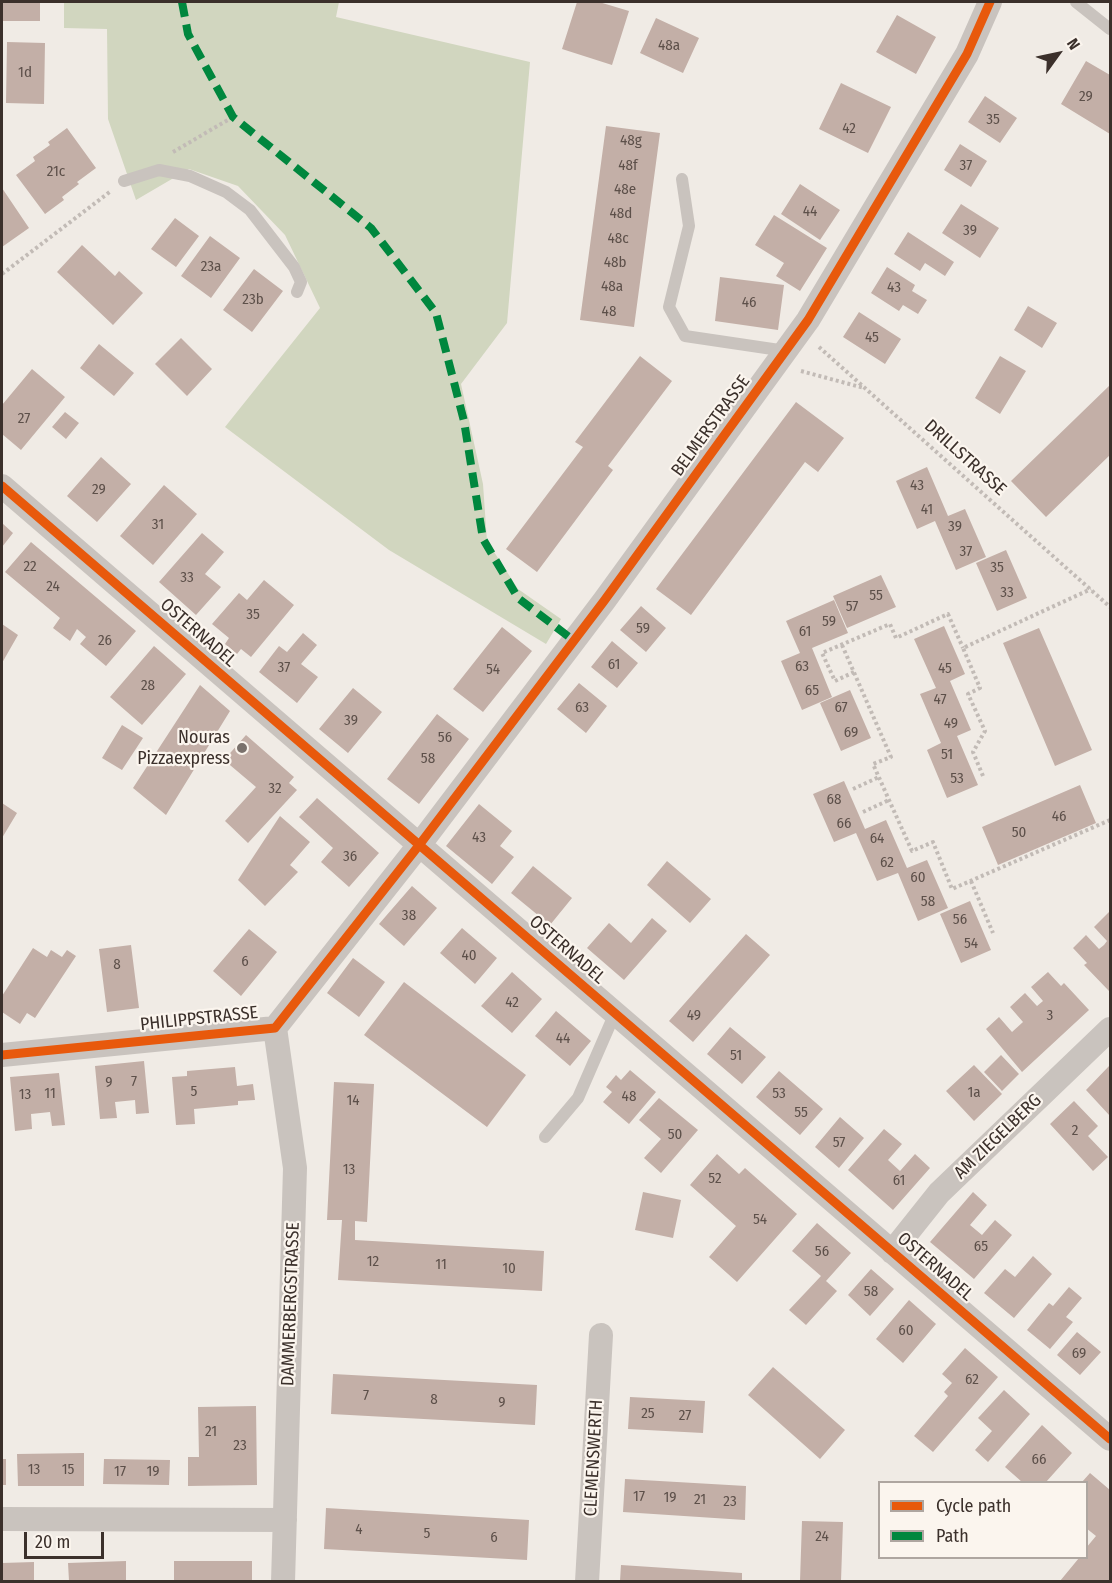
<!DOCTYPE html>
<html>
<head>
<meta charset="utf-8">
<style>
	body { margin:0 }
	#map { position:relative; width:1112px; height:1583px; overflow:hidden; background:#f0ebe5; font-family:"Fira Sans Condensed",sans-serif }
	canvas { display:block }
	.frame { position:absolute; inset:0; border:3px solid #3b302b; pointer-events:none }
	.legend { position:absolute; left:878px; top:1481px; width:210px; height:78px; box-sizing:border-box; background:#fbf5ee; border:2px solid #aea6a0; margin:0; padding:8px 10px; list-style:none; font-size:18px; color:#3b302b }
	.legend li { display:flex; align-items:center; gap:12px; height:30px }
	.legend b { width:30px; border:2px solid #aea6a0 }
	.north { position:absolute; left:1028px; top:24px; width:60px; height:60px; -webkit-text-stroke:4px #fbf5ee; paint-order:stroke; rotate:57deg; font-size:16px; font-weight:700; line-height:24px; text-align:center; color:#3b302b }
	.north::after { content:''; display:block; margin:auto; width:21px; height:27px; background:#3b302b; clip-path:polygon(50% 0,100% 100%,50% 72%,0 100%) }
	.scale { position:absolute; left:24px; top:1532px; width:80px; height:27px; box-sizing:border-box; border:3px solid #3b302b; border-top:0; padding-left:8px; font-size:18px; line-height:21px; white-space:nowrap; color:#3b302b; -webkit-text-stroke:4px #fbf5ee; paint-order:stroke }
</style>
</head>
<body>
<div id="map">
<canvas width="1112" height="1583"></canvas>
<div class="frame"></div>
<ul class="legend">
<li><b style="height:8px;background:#e8590c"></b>Cycle path</li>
<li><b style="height:8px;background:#00873e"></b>Path</li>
</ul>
<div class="north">N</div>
<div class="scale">20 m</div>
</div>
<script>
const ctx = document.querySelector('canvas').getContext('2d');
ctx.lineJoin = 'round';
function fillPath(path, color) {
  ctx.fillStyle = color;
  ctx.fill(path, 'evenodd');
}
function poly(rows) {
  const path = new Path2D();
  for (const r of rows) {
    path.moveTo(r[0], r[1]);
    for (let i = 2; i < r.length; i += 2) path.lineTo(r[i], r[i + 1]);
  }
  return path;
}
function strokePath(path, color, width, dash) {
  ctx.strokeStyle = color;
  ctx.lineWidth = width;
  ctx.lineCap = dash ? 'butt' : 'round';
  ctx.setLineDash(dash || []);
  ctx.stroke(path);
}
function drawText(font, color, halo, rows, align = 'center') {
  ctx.font = font + ' "Fira Sans Condensed",sans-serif';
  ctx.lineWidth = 4.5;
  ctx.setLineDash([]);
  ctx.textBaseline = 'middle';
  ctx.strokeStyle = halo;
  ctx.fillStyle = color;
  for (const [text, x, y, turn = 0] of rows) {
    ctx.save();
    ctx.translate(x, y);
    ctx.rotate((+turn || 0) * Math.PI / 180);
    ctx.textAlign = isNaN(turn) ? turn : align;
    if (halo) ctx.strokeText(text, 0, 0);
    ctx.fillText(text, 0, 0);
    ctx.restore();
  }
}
const green = poly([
	[64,2,339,2,336,17,530,62,507,323,461,384,483,484,487,541,518,589,561,619,546,644,389,550,225,427,320,308,285,235,238,186,189,169,136,200,108,119,107,29,64,28]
]);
const building = poly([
	[2,2,40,2,40,21,2,21],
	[577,2,599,2,629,11,612,65,562,49],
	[897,15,936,37,916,74,876,52],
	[656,18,699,38,683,73,640,53],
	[7,42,45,43,44,104,6,103],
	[1086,61,1110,75,1110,134,1061,104],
	[841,83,891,107,868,153,819,129],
	[985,96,1017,118,1000,143,968,122],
	[606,126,660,133,634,327,580,320],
	[67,128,96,168,77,182,79,184,62,197,64,200,45,214,16,175,35,161,33,157,50,145,48,142],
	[960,144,987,161,971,187,944,170],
	[800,184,840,210,820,240,781,214],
	[2,188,29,228,2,247],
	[961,204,999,228,980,258,942,233],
	[774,215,827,248,800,291,776,276,784,263,755,245],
	[175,218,199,236,176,267,151,249],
	[908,232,954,262,945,276,925,263,920,271,894,254],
	[210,236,240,258,211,298,181,276],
	[82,245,115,276,119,271,143,293,113,325,57,272],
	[887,267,915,285,912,291,927,300,918,314,903,305,899,311,871,293],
	[254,269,283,291,252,332,223,310],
	[720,277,784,285,778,330,715,321],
	[1028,306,1057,323,1042,348,1014,330],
	[859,312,901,339,885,364,843,337],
	[181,338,212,369,187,396,155,364],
	[99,344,134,373,114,396,80,368],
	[640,356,672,381,608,466,613,470,537,572,506,549,583,447,575,442],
	[1000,356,1026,371,1000,414,975,398],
	[32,369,65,397,21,450,2,434,2,405],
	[1110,385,1110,455,1046,517,1011,481],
	[796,402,844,438,818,472,805,462,691,615,656,589],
	[65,412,79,423,66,439,52,427],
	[101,457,131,484,97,522,67,496],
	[927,467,948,516,965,509,986,557,956,570,935,521,917,529,896,481],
	[164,485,197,514,153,565,120,536],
	[2,523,13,533,2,547],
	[202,533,224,552,205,574,221,587,196,615,159,582],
	[31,542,136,631,106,666,80,644,86,637,77,629,70,641,53,628,60,618,5,572],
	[1006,550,1027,598,997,611,976,563],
	[881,575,896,607,847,628,833,596],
	[264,580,294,605,251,657,241,649,237,654,225,644,229,638,212,624,239,593,247,600],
	[834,600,848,633,812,648,832,697,802,710,781,661,800,653,786,621],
	[641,606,666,628,646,652,620,630],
	[2,624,18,635,2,663],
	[944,626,965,674,950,681,971,730,957,736,978,785,947,798,927,750,941,743,920,694,936,688,914,639],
	[502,627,532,651,483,712,453,689],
	[1039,628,1092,750,1055,766,1003,643],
	[303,633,317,645,301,664,318,677,297,703,259,672,279,646,287,652],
	[612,641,638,663,617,688,591,667],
	[154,646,186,674,142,725,110,697],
	[579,683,607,706,586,733,557,709],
	[200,685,230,711,166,815,133,788],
	[353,688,382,712,348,753,319,729],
	[850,690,871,738,841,751,820,703],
	[437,714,469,739,419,804,387,779],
	[122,725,143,738,122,770,102,758],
	[246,735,294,777,289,783,297,790,248,843,225,821,256,787,224,760],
	[844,781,865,829,886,820,907,868,927,860,948,908,918,921,898,873,877,881,856,833,834,842,813,794],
	[1080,785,1096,823,998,865,982,827],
	[317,798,379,853,349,887,321,862,333,848,299,817],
	[2,803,17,813,2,838],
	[479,804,512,831,500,846,514,857,492,884,446,846],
	[280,816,310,842,290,865,298,872,265,906,238,880],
	[667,861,711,899,690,923,647,885],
	[533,866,572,898,550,925,511,893],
	[412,886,437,908,404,946,379,924],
	[970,901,991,950,961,963,940,914],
	[1110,911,1110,990,1109,991,1084,965,1087,963,1073,948,1086,935,1099,949,1104,945,1107,941,1094,927],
	[652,918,667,931,624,980,587,948,609,923,631,943],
	[462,928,497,958,475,984,440,953],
	[249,929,277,952,241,996,213,971],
	[746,934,770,955,693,1042,669,1021],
	[131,945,139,1008,107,1012,99,949],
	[33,948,47,957,51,950,62,957,67,950,76,956,35,1018,27,1013,20,1024,2,1012,2,996],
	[353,958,385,982,359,1017,327,993],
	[512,972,542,999,512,1033,481,1006],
	[1048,972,1061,986,1064,983,1089,1010,1022,1072,986,1029,999,1017,1012,1032,1023,1022,1010,1007,1025,993,1037,1006,1043,1001,1031,987],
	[404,982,526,1075,487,1127,364,1035],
	[556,1011,591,1041,570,1066,535,1036],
	[730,1027,766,1057,742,1084,707,1054],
	[1001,1055,1019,1074,1002,1091,984,1072],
	[144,1061,149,1113,136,1114,135,1100,115,1102,117,1118,100,1119,95,1066],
	[974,1065,1002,1094,974,1121,946,1091],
	[1110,1065,1110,1116,1086,1090],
	[235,1067,237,1086,253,1084,255,1100,238,1101,238,1105,194,1109,195,1124,176,1125,172,1077,187,1076,187,1071],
	[630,1070,656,1092,629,1124,603,1102,612,1092,606,1087,616,1075,621,1080],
	[779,1071,823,1109,800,1135,756,1097],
	[59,1073,65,1125,52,1126,50,1112,31,1114,32,1129,15,1131,10,1077],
	[334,1082,374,1084,367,1222,355,1221,355,1240,544,1251,542,1291,338,1280,342,1220,327,1220],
	[659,1098,698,1130,661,1173,644,1158,661,1139,639,1120],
	[1074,1101,1098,1126,1088,1136,1108,1157,1093,1171,1050,1124],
	[840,1117,864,1138,839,1168,815,1147],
	[884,1129,902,1144,888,1160,900,1171,915,1154,930,1168,893,1210,848,1170],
	[717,1154,739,1174,745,1168,797,1214,737,1282,709,1257,736,1226,690,1185],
	[643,1192,681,1200,673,1238,635,1230],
	[973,1192,987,1205,970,1225,982,1235,995,1220,1012,1235,974,1279,930,1242],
	[817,1223,851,1253,826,1281,837,1291,806,1325,789,1310,821,1276,792,1251],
	[1033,1256,1052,1274,1014,1318,984,1293,1005,1269,1015,1277],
	[871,1269,894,1289,870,1316,848,1295],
	[1069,1287,1082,1298,1066,1317,1073,1322,1050,1349,1027,1330,1049,1303,1053,1306],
	[909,1300,936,1324,903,1363,876,1339],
	[1077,1332,1101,1352,1080,1375,1057,1355],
	[965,1348,998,1377,933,1452,914,1436,948,1396,944,1392,952,1383,942,1374],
	[773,1367,845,1430,820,1459,748,1395],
	[333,1374,537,1385,535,1425,331,1414],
	[1004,1390,1030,1414,988,1462,975,1450,992,1431,978,1418],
	[630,1397,705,1401,703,1433,628,1429],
	[256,1406,257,1485,188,1486,188,1457,199,1457,198,1407],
	[1042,1425,1072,1453,1046,1482,1022,1482,1005,1467],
	[84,1453,84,1486,18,1486,17,1454],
	[2,1459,6,1459,6,1485,2,1485],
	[104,1459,170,1460,169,1485,103,1484],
	[1090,1473,1110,1490,1110,1579,1108,1581,1060,1581,1079,1558,1086,1558,1086,1548,1096,1536,1086,1528,1086,1482,1082,1482],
	[625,1479,746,1486,745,1520,623,1512],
	[326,1508,529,1520,527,1560,324,1549],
	[802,1521,843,1522,841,1581,800,1581],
	[126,1561,126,1581,69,1581,68,1563],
	[174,1561,252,1561,252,1581,174,1581],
	[34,1562,34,1581,2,1581,2,1563],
	[621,1565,742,1573,742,1581,620,1581]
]);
const path = poly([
	[173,152,233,117],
	[2,274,111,191],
	[819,347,1110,607],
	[801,371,864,388],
	[842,645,891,757,873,764,889,800,912,851,933,842,952,889,1110,820],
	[854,672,835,681,822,653,890,624,896,638,948,614,963,648],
	[983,776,973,752,985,731,968,694,980,688,963,648,1091,589],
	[853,789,879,777],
	[863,812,889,800],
	[971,881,993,933]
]);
const lane = poly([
	[1076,2,1110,29],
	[682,179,689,226,669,307,685,336,786,351],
	[124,181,159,170,190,176,226,192,250,210,294,267,301,282,297,292],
	[545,1137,578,1098,615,1013]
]);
const street = poly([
	[2,486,1110,1439],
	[275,1028,295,1168,283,1582],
	[2,1055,275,1028,420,844,604,601,808,320,967,54,990,2],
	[892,1252,939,1193,1110,1029],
	[2,1519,285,1520],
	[587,1582,601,1335]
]);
const quiet = poly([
	[182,2,188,34,233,117,371,228,436,313,464,421,483,539,518,598,573,640]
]);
const cycleway = poly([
	[2,486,1110,1439],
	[2,1055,275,1028,420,844,604,601,808,320,967,54,990,2]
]);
const markers = [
	[242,748,6,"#7a716c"]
];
const numberNames = [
	["48a",669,46],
	["1d",25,73],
	["29",1086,97],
	["35",993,120],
	["42",849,129],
	["48g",631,141],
	["48f",628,166],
	["37",966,166],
	["21c",56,172],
	["48e",625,190],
	["44",810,212],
	["48d",621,214],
	["39",970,231],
	["48c",618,239],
	["48b",615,263],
	["23a",211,267],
	["48a",612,287],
	["43",894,288],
	["23b",253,300],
	["46",749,303],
	["48",609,312],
	["45",872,338],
	["27",24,419],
	["43",917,486],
	["29",99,490],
	["41",927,510],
	["31",158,525],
	["39",955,527],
	["37",966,552],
	["22",30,567],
	["35",997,568],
	["33",187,578],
	["24",53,587],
	["33",1007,593],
	["55",876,596],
	["57",852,607],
	["35",253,615],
	["59",829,622],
	["59",643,629],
	["61",805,632],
	["26",105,641],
	["61",614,665],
	["63",802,667],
	["37",284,668],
	["45",945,669],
	["54",493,670],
	["28",148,686],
	["65",812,691],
	["47",940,700],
	["63",582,708],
	["67",841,708],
	["39",351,721],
	["49",951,724],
	["69",851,733],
	["56",445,738],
	["51",947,755],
	["58",428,759],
	["53",957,779],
	["32",275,789],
	["68",834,800],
	["46",1059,817],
	["66",844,824],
	["50",1019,833],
	["43",479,838],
	["64",877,839],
	["36",350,857],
	["62",887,863],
	["60",918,878],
	["58",928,902],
	["38",409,916],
	["56",960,920],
	["54",971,944],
	["40",469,956],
	["6",245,962],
	["8",117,965],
	["42",512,1003],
	["49",694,1016],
	["3",1050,1016],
	["44",563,1039],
	["51",736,1056],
	["7",134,1082],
	["9",109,1083],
	["5",194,1092],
	["1a",974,1093],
	["11",50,1094],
	["53",779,1094],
	["13",25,1095],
	["48",629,1097],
	["14",353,1101],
	["55",801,1113],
	["2",1075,1131],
	["50",675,1135],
	["57",839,1143],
	["13",349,1170],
	["52",715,1179],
	["61",899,1181],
	["54",760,1220],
	["65",981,1247],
	["56",822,1252],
	["12",373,1262],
	["11",441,1265],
	["10",509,1269],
	["58",871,1292],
	["60",906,1331],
	["69",1079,1354],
	["62",972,1380],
	["7",366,1396],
	["8",434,1400],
	["9",502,1403],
	["25",648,1414],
	["27",685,1416],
	["21",211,1432],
	["23",240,1446],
	["66",1039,1460],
	["13",34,1470],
	["15",68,1470],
	["17",120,1472],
	["19",153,1472],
	["17",639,1497],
	["19",670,1498],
	["21",700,1500],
	["23",730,1502],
	["4",359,1530],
	["5",427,1534],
	["24",822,1537],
	["6",494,1538]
];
const streetNames = [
	["BELMERSTRASSE",711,426,-54],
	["DRILLSTRASSE",965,458,42],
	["OSTERNADEL",198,633,41],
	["OSTERNADEL",567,950,41],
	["PHILIPPSTRASSE",199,1019,-6],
	["AM ZIEGELBERG",998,1137,-44],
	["OSTERNADEL",935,1267,41],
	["DAMMERBERGSTRASSE",291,1304,-88],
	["CLEMENSWERTH",594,1458,-87]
];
const poiNames = [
	["Nouras",230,738],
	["Pizzaexpress",230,759]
];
fillPath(green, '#d1d6bf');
fillPath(building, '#c3afa7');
strokePath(path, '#c2bbb6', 4, [3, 3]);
strokePath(lane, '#c9c3be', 12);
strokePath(street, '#c9c3be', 24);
strokePath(quiet, '#00873e', 8, [15, 8]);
strokePath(cycleway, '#e8590c', 9);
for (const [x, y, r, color] of markers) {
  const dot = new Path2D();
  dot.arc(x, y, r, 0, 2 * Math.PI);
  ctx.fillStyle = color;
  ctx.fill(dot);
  strokePath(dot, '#fbf5ee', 2);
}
drawText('15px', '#5d504a', null, numberNames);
drawText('18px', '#3b302b', '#fbf5ee', streetNames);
drawText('18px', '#3b302b', '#fbf5ee', poiNames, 'right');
</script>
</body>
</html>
